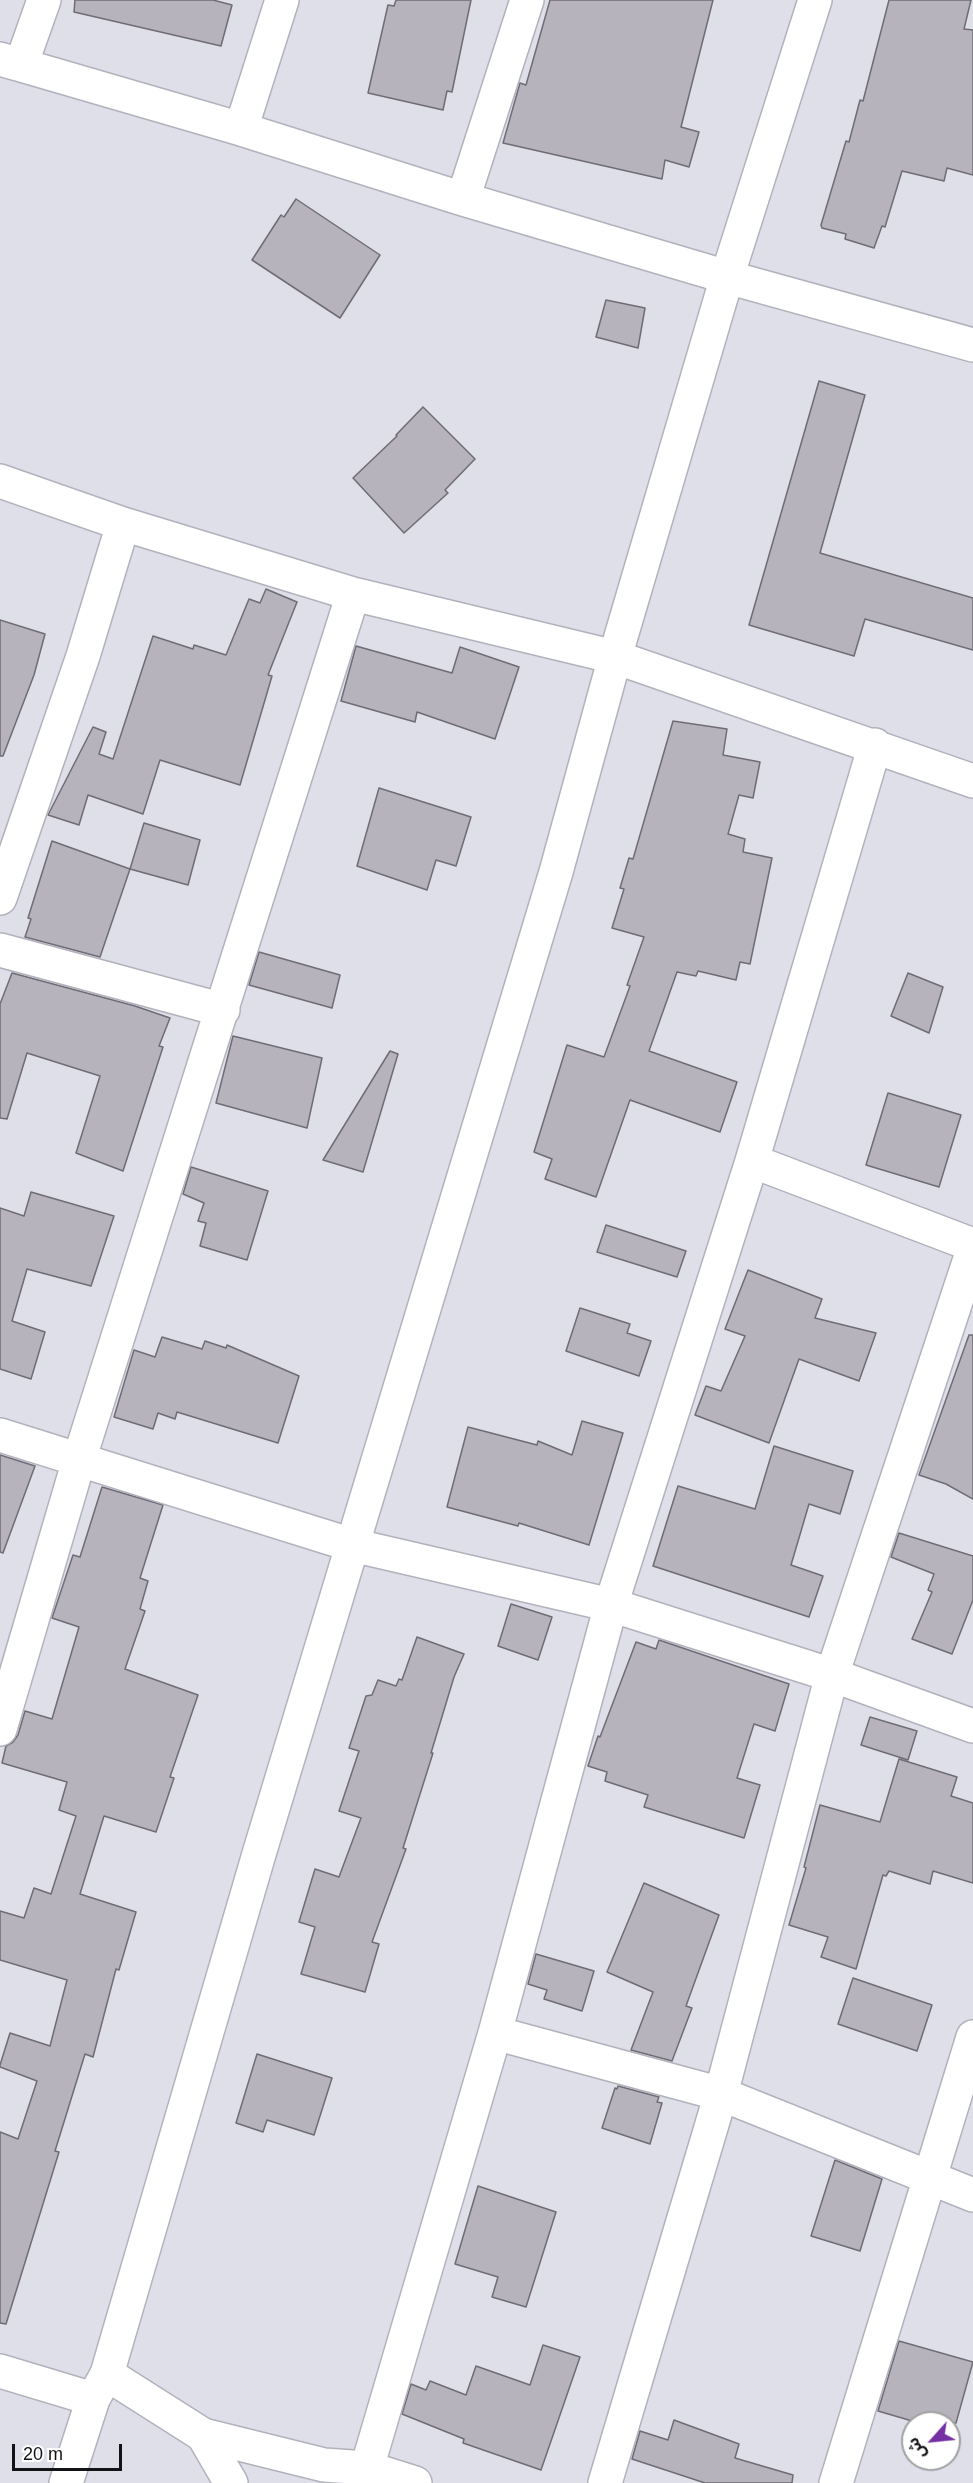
<!DOCTYPE html>
<html>
<head>
<meta charset="utf-8">
<style>
	body { margin:0 }
	#map { position:relative; width:973px; height:2483px; overflow:hidden; background:#dedfe9; font-family:Arial,"Noto Sans Arabic",sans-serif }
	canvas { display:block }
	.north { position:absolute; left:901px; top:2411px; width:60px; height:60px; box-sizing:border-box; background:#fff; border:2px solid #a0a1a2; border-radius:50%; rotate:243deg; font-size:16px; font-weight:700; line-height:24px; text-align:center; color:#121316 }
	.north::after { content:''; display:block; margin:auto; width:21px; height:27px; background:#7530a3; clip-path:polygon(50% 0,100% 100%,50% 72%,0 100%) }
	.scale { position:absolute; left:12px; top:2444px; width:110px; height:27px; box-sizing:border-box; border:3px solid #121316; border-top:0; padding-left:8px; font-size:18px; line-height:21px; white-space:nowrap; color:#121316; -webkit-text-stroke:4px #fff; paint-order:stroke }
</style>
</head>
<body>
<div id="map">
<canvas width="973" height="2483"></canvas>
<div class="north">ش</div>
<div class="scale">20 m</div>
</div>
<script>
const ctx = document.querySelector('canvas').getContext('2d');
ctx.lineJoin = 'round';
function fillPath(path, color) {
  ctx.fillStyle = color;
  ctx.fill(path, 'evenodd');
}
function poly(rows) {
  const path = new Path2D();
  for (const r of rows) {
    path.moveTo(r[0], r[1]);
    for (let i = 2; i < r.length; i += 2) path.lineTo(r[i], r[i + 1]);
  }
  return path;
}
function strokePath(path, color, width, dash) {
  ctx.strokeStyle = color;
  ctx.lineWidth = width;
  ctx.lineCap = dash ? 'butt' : 'round';
  ctx.setLineDash(dash || []);
  ctx.stroke(path);
}
const building = poly([
	[75,0,213,0,232,5,221,46,74,12,75,0],
	[396,0,471,0,452,92,447,91,443,110,368,93,388,5,394,6,396,0],
	[550,0,713,0,681,127,699,132,689,167,665,160,662,179,503,143,520,83,526,85,550,0],
	[889,0,971,0,964,29,973,30,973,175,947,168,944,181,902,171,885,227,882,226,874,248,845,239,846,234,822,228,821,225,846,141,849,142,860,100,863,101,889,0],
	[296,199,380,255,340,318,252,260,281,215,284,217,296,199],
	[606,300,645,308,638,348,596,337,606,300],
	[819,381,865,395,820,553,973,598,973,650,865,619,854,656,749,625,819,381],
	[423,407,475,459,445,490,448,493,404,533,353,478,397,436,396,435,423,407],
	[266,589,297,602,268,675,272,676,240,785,160,760,143,814,88,795,79,825,48,815,93,727,106,732,99,754,113,759,153,636,193,649,194,645,226,655,249,599,260,603,266,589],
	[0,620,45,634,34,675,3,756,0,756,0,620],
	[356,646,452,673,460,647,519,667,495,739,417,712,415,722,341,701,356,646],
	[673,721,727,729,723,755,760,762,753,798,739,795,728,834,745,839,743,852,772,858,750,964,740,962,736,980,698,971,696,976,677,972,649,1051,737,1082,720,1132,630,1100,596,1197,545,1179,552,1159,534,1152,567,1045,604,1057,630,986,627,985,644,937,612,928,624,889,620,888,629,858,633,859,673,721],
	[379,788,471,817,456,866,436,860,427,890,357,866,379,788],
	[144,823,200,840,188,885,130,869,144,823],
	[52,841,130,869,100,957,25,937,31,919,28,918,52,841],
	[259,952,340,975,332,1008,249,985,259,952],
	[12,973,135,1006,170,1018,159,1046,163,1047,123,1171,76,1153,100,1076,27,1053,7,1119,0,1118,0,1004,12,973],
	[908,973,943,987,929,1033,891,1016,908,973],
	[233,1036,322,1058,307,1128,216,1103,233,1036],
	[390,1051,398,1054,363,1172,323,1160,390,1051],
	[888,1093,961,1115,939,1187,866,1165,888,1093],
	[191,1167,268,1191,247,1260,200,1246,206,1223,198,1221,204,1203,183,1194,191,1167],
	[31,1192,114,1216,91,1286,27,1269,12,1321,45,1332,31,1379,0,1369,0,1208,24,1216,31,1192],
	[606,1225,686,1251,677,1277,597,1252,606,1225],
	[748,1270,822,1299,815,1318,876,1333,859,1381,799,1359,769,1443,695,1415,706,1386,721,1391,745,1336,725,1329,748,1270],
	[580,1308,630,1324,627,1333,651,1341,639,1376,566,1351,580,1308],
	[969,1335,973,1335,973,1499,946,1484,919,1475,969,1335],
	[162,1337,202,1349,205,1341,226,1348,227,1345,299,1376,278,1443,177,1412,175,1419,158,1413,153,1429,114,1417,134,1350,155,1357,162,1337],
	[582,1421,623,1433,589,1545,519,1523,518,1526,447,1507,468,1427,537,1445,538,1441,572,1455,582,1421],
	[774,1446,853,1471,840,1514,809,1504,791,1565,823,1576,809,1617,653,1566,678,1486,755,1509,774,1446],
	[0,1455,35,1466,3,1553,0,1552,0,1455],
	[102,1487,163,1505,140,1578,148,1581,140,1609,145,1611,125,1669,198,1695,170,1777,174,1778,156,1832,104,1816,80,1894,136,1912,119,1970,116,1969,93,2057,85,2054,55,2151,59,2152,6,2324,0,2323,0,2132,18,2139,37,2081,0,2067,0,2065,10,2033,50,2046,67,1980,0,1960,0,1911,24,1918,34,1888,51,1894,76,1816,59,1810,67,1782,2,1763,6,1746,13,1742,18,1735,25,1711,52,1719,79,1627,52,1618,73,1555,80,1557,102,1487],
	[899,1533,973,1556,973,1600,952,1654,912,1639,932,1592,928,1590,934,1574,891,1557,899,1533],
	[511,1604,552,1617,538,1660,498,1646,511,1604],
	[417,1637,464,1654,454,1677,431,1753,433,1753,403,1848,406,1849,372,1942,379,1944,365,1992,301,1974,315,1927,299,1922,315,1869,339,1877,361,1818,339,1811,359,1751,349,1748,366,1696,372,1695,378,1680,396,1686,399,1679,402,1680,417,1637],
	[659,1640,789,1684,775,1731,754,1724,737,1778,760,1785,744,1838,644,1807,648,1795,605,1781,607,1772,588,1766,598,1736,600,1737,636,1642,656,1649,659,1640],
	[870,1717,917,1731,908,1760,861,1745,870,1717],
	[899,1759,957,1777,951,1796,973,1803,973,1883,933,1871,930,1884,889,1871,886,1876,883,1875,856,1969,821,1957,828,1937,789,1925,806,1868,804,1867,820,1805,880,1822,899,1759],
	[644,1883,719,1915,686,2006,692,2008,672,2061,631,2050,653,1992,607,1972,644,1883],
	[536,1954,594,1971,582,2011,544,1999,547,1990,528,1984,536,1954],
	[853,1978,932,2005,917,2051,838,2024,853,1978],
	[257,2054,332,2078,314,2135,267,2120,263,2132,236,2123,257,2054],
	[618,2086,659,2097,657,2102,662,2103,650,2144,602,2128,615,2088,617,2089,618,2086],
	[835,2160,882,2179,860,2251,811,2236,835,2160],
	[478,2186,556,2212,526,2307,492,2297,498,2277,455,2264,478,2186],
	[899,2341,973,2362,956,2423,919,2423,878,2411,899,2341],
	[543,2345,580,2357,541,2470,463,2443,464,2439,402,2414,411,2384,426,2390,430,2381,466,2395,476,2366,530,2385,543,2345],
	[674,2420,739,2444,735,2458,793,2475,792,2483,705,2483,632,2459,640,2431,668,2440,674,2420]
]);
const street = poly([
	[0,59,21,65,44,0],
	[21,65,241,129,463,199,727,277,973,345],
	[241,129,282,0],
	[463,199,527,0],
	[0,481,123,524],
	[0,898,83,656,123,524,353,594,615,657,973,781],
	[0,950,223,1010],
	[752,1161,973,1245],
	[0,1435,352,1545,611,1605,832,1675,973,1726],
	[0,1729,79,1460,353,594],
	[495,2033,721,2094,973,2195],
	[0,2371,93,2399],
	[107,2374,203,2435,324,2465,367,2468,415,2483],
	[203,2435,231,2483],
	[367,2468,495,2033,611,1605,752,1161,875,745],
	[605,2483,721,2094,832,1675,973,1250],
	[836,2483,973,2037]
]);
const secondary = poly([
	[66,2483,93,2399,107,2374,259,1854,556,872,615,657,727,277,815,0]
]);
fillPath(building, '#b6b3bc');
strokePath(building, '#6f6c75', 1.5);
strokePath(street, '#b2b2bc', 36);
strokePath(secondary, '#b2b2bc', 36);
strokePath(street, '#fff', 33);
strokePath(secondary, '#fff', 33);
</script>
</body>
</html>
